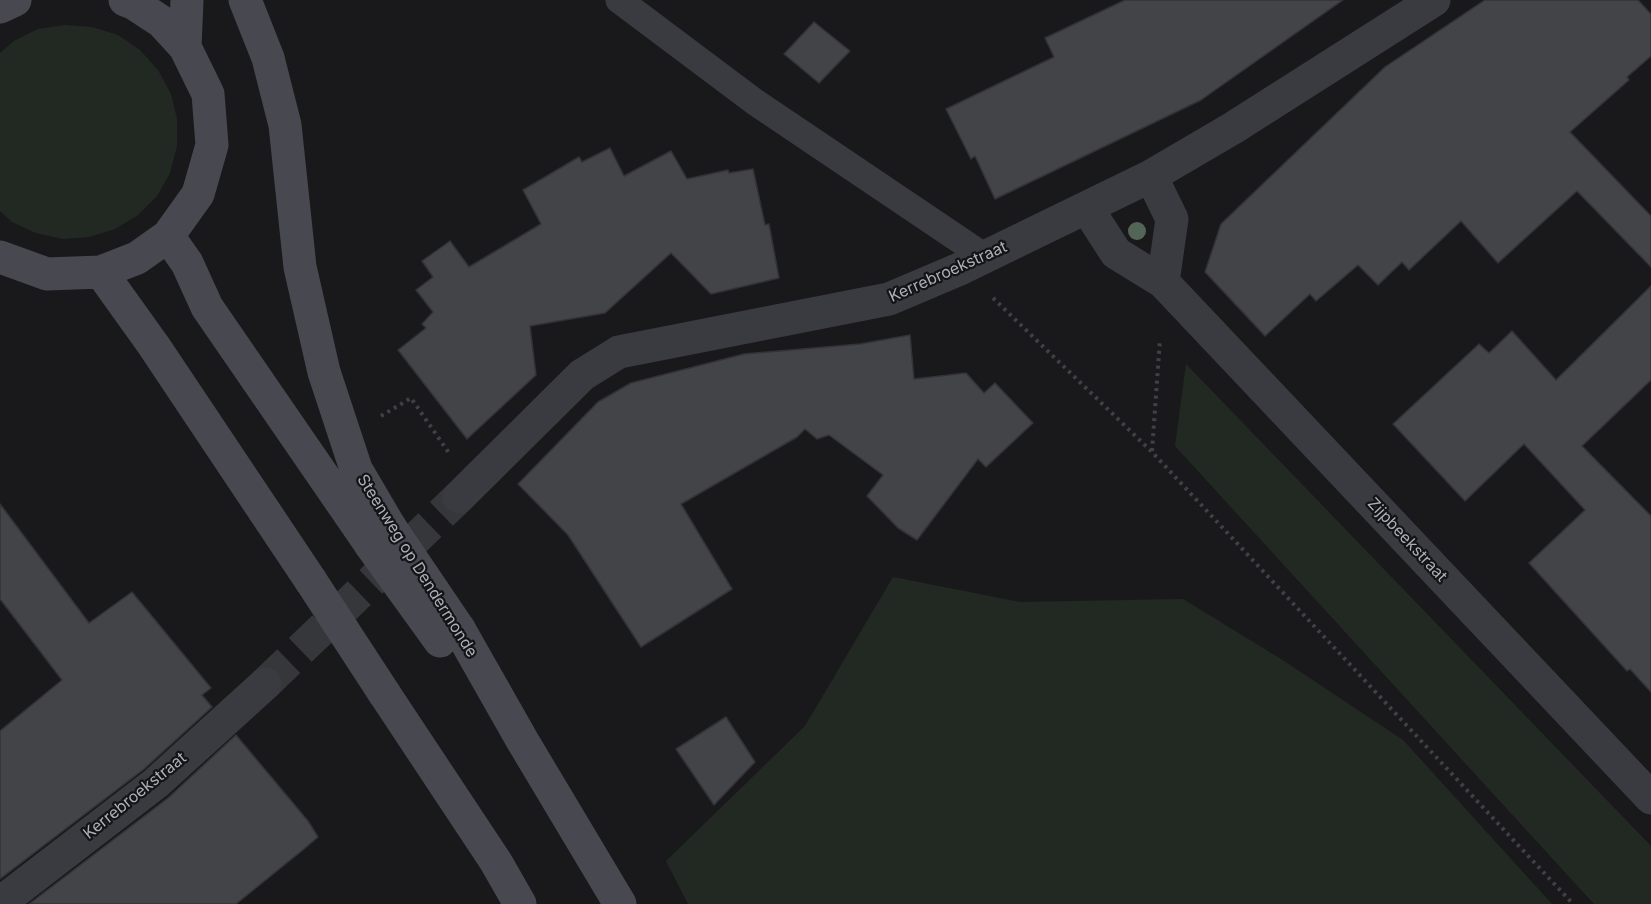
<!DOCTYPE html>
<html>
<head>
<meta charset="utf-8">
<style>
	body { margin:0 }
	canvas { display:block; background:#19191b }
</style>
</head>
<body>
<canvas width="1651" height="904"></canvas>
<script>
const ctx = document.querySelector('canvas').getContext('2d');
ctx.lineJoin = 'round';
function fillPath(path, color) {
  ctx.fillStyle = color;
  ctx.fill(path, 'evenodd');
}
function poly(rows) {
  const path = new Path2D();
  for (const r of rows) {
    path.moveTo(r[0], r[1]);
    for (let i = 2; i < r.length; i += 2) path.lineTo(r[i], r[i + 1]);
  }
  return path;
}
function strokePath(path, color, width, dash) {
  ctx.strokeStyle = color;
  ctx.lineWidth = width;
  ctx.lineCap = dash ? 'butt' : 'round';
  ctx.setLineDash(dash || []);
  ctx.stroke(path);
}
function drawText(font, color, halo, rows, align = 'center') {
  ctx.font = font + ' Inter,sans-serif';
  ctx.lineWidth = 4.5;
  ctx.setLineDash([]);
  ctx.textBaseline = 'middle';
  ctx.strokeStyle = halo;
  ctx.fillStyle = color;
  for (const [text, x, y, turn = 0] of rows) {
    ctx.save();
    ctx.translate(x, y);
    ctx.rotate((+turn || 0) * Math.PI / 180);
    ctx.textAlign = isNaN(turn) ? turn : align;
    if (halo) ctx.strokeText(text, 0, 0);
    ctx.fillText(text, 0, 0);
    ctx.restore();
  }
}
const green = poly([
	[65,25,92,27,118,35,140,50,158,70,171,94,177,119,177,146,170,173,157,196,138,215,115,229,89,237,63,239,36,233,12,222,0,211,0,53,14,41,38,29],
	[1186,364,1651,846,1651,904,1594,904,1175,446],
	[893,577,1020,602,1183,599,1281,659,1403,740,1552,904,688,904,666,861,805,726]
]);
const building = poly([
	[1125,0,1343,0,1201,100,995,199,975,156,971,159,946,109,1054,57,1045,38,1125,0],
	[1485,0,1638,0,1651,14,1651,56,1627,77,1629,80,1570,132,1651,216,1651,267,1577,191,1498,263,1461,221,1409,270,1402,262,1378,285,1358,265,1316,301,1310,294,1265,336,1205,272,1221,224,1385,67,1485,0],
	[814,22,850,51,819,83,784,54,814,22],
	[610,148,624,176,671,151,687,179,728,170,729,173,753,169,765,225,769,224,779,278,711,294,671,253,605,313,530,326,536,375,467,439,398,350,426,328,422,324,433,312,416,290,433,277,422,261,450,241,469,267,541,224,523,190,579,157,582,162,610,148],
	[1651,286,1651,380,1582,446,1651,516,1651,692,1630,669,1627,671,1529,563,1585,510,1524,444,1465,501,1393,424,1479,344,1489,353,1512,331,1556,380,1651,286],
	[910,335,914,379,966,373,984,393,995,383,1033,423,986,467,978,459,917,540,898,528,867,496,883,475,829,435,817,439,805,429,797,437,681,504,732,589,641,647,568,535,518,484,598,402,631,383,744,354,860,344,910,335],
	[0,504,89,623,132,592,211,688,202,695,212,707,144,769,0,879,0,731,62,680,0,599,0,504],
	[726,717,755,762,714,805,676,749,726,717],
	[236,735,308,821,318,837,304,849,236,904,29,904,168,798,236,735]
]);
const streetTunnel = poly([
	[265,684,459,497]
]);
const path = poly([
	[993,298,1152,452,1573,904],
	[381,416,411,398,449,453],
	[1152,451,1160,339]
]);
const lane = poly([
	[619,0,755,102,985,257]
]);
const street = poly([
	[1151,176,1172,219,1163,282],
	[1087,208,1116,253,1163,282,1651,798],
	[459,497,582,375,619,352,889,299,962,268,1151,176,1233,128,1434,0],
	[0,903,156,783,265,684]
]);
const secondary = poly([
	[245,0,268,58,285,125,300,267,324,372,356,469,390,527],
	[0,7,15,0],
	[185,47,187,0],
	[168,236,187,263,207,307,370,544],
	[0,257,47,274,101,272,137,258,168,236,198,194,212,145,208,94,185,47,162,22,133,3,125,0],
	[101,272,154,346,311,581],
	[459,629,522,740,620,904],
	[384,693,496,862,520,904]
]);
const secondaryBridge = poly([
	[390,527,459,629],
	[370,544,440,641],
	[311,581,384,693]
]);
const trees = [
	[1137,231]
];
const streetNames = [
	["Kerrebroekstraat",948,272,-24],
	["Zijpbeekstraat",1407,540,47],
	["Steenweg op Dendermonde",417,566,58],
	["Kerrebroekstraat",135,796,-39]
];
fillPath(green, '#212922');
fillPath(building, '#434448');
strokePath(building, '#333337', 1.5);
strokePath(streetTunnel, '#36373b', 33, [33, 16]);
strokePath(path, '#404147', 4, [3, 4.5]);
strokePath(lane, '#3a3b40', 27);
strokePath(street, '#3a3b40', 33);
strokePath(secondary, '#484950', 33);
strokePath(secondaryBridge, '#484950', 33);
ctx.fillStyle = '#536556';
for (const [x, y] of trees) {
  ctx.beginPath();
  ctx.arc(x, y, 9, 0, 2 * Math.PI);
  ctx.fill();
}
drawText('16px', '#abafba', '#141416', streetNames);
</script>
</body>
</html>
